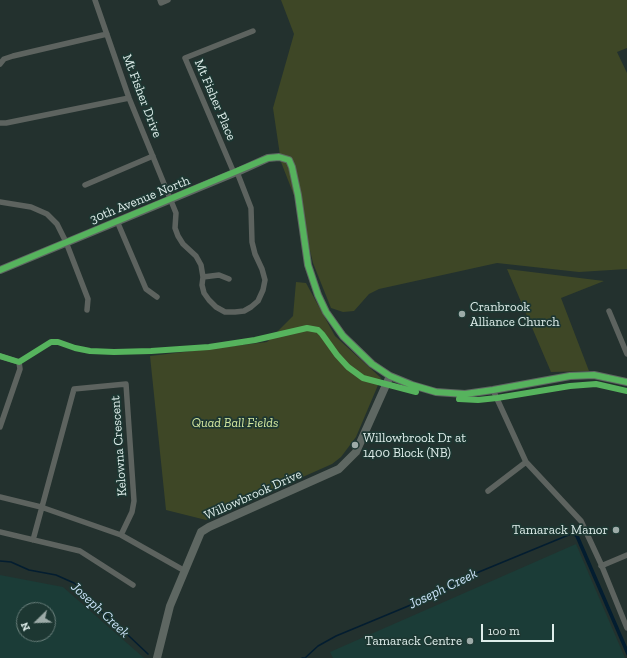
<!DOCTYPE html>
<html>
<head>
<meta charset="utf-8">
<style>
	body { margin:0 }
	#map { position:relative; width:627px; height:658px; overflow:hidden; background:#23312e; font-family:"Zilla Slab",serif }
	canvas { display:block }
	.north { position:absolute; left:16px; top:602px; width:40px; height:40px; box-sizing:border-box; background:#1d3732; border:1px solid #6a807c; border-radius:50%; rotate:247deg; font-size:11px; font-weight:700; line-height:16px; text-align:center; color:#deedea }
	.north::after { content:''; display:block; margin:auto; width:14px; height:18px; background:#9daba8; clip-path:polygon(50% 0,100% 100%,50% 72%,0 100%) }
	.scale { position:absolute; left:481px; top:624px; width:73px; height:18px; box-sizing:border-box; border:2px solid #deedea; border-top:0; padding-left:5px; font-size:12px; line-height:14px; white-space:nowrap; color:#deedea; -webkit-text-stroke:3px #1d3732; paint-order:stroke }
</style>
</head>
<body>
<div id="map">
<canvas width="627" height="658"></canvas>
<div class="north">N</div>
<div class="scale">100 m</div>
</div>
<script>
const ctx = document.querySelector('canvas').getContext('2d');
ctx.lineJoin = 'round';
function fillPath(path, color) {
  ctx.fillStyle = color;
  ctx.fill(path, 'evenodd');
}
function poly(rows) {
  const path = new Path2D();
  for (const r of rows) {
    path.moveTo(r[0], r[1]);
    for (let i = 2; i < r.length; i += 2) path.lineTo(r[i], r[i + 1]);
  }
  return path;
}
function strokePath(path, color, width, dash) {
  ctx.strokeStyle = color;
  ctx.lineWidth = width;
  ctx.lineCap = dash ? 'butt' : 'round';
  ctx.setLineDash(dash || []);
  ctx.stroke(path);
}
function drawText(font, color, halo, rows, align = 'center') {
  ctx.font = font + ' "Zilla Slab",serif';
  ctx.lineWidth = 3.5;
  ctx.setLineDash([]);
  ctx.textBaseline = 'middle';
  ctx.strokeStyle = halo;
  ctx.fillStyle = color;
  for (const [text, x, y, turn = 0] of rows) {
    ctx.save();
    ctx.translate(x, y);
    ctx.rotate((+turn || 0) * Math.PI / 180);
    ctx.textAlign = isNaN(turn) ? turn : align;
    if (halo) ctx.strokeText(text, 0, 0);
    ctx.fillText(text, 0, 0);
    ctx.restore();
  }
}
const built = poly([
	[576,544,625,658,333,658,330,652],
	[0,575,63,587,144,658,0,658],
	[24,610,48,610,48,634,24,634]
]);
const green = poly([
	[281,0,627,0,627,48,617,52,627,73,627,269,579,272,497,263,379,289,369,294,354,311,343,312,331,308,313,263,302,216,281,162,273,108,294,34],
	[507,269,604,281,561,298,589,371,551,372],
	[296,282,306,283,335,336,381,378,356,437,341,457,332,464,206,520,166,510,150,356,267,342,293,316]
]);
const water = poly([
	[575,536,579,536,627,647,627,656]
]);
const stream = poly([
	[0,561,11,562,29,570,56,575,74,583,82,590,95,607,112,620,148,654],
	[302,658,305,658,318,646,336,636,442,592,450,587,457,581,571,534,576,536]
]);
const street = poly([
	[95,0,129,98,176,213,175,228,178,236,183,244,196,256,201,265,203,277,202,285,204,293,209,300,216,307,225,312,235,312,244,311,251,307,258,301,263,290,265,280,262,269,255,254,252,242,251,208,237,172,234,173,185,58,253,31],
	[160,0,161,3,168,0],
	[0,64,4,59,13,56,107,34],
	[0,123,6,123,129,98],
	[85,185,153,156],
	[0,202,31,207,47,214,57,224,66,242,88,299,87,310],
	[117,221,146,289,157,297],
	[203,277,219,275,229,279],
	[609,311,627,354],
	[0,356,19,362,20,369,0,427],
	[493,390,526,462,581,521,601,564,627,628],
	[488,491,526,462],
	[0,497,41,507,121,535,185,571],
	[0,532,80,551,133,585],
	[33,540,74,389,126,384,134,501,132,512,121,535],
	[601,566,627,555]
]);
const secondary = poly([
	[237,172,268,158,279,157,289,160,292,167,298,195,308,265,318,295,326,312,343,336,372,364,390,376,412,385,436,392,465,394,493,390,570,376,594,375,627,382],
	[0,270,234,173],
	[157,658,170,606,201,532,209,527,339,469,356,452,390,376]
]);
const cycleway = poly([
	[0,270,268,158,279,157,289,160,292,167,298,195,308,265,318,295,326,312,343,336,372,364,390,376,412,385,436,392,465,394,493,390,570,376,594,375,627,382],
	[0,356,19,362,51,342,58,342,75,348,90,351,114,352,151,351,209,347,255,340,307,328,318,330,322,334,337,355,348,367,363,378,416,392],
	[459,399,478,400,497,398,570,386,596,384,627,391]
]);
const markers = [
	[462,314,4,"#9daba8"],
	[355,445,4,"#9daba8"],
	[616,530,4,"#9daba8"],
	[470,641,4,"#9daba8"]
];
const streetNames = [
	["Mt Fisher Drive",142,96,69],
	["Mt Fisher Place",215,100,67],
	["30th Avenue North",140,200,-22],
	["Kelowna Crescent",119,446,-94],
	["Willowbrook Drive",253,495,-24]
];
const poiNames = [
	["Cranbrook",470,307],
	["Alliance Church",470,322],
	["Willowbrook Dr at",363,438],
	["1400 Block (NB)",363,453],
	["Tamarack Manor",608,530,"right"],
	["Tamarack Centre",462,641,"right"]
];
const parkNames = [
	["Quad Ball Fields",235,423]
];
const waterNames = [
	["Joseph Creek",443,589,-26],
	["Joseph Creek",100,610,43]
];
fillPath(built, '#1b3c37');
fillPath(green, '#3e4726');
fillPath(water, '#031d30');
strokePath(stream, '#031d30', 1.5);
strokePath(street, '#5d635f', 5.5);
strokePath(secondary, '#5e6762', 8);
strokePath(cycleway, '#56b35d', 6);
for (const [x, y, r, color] of markers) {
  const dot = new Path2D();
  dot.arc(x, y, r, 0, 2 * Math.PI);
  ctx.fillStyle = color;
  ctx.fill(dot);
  strokePath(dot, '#1d3732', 1.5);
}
drawText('13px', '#deedea', '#1d3732', streetNames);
drawText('13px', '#deedea', '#1d3732', poiNames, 'left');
drawText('italic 13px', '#d4e8a0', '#1d3732', parkNames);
drawText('italic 14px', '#cae2f7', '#1d3732', waterNames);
</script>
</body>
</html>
